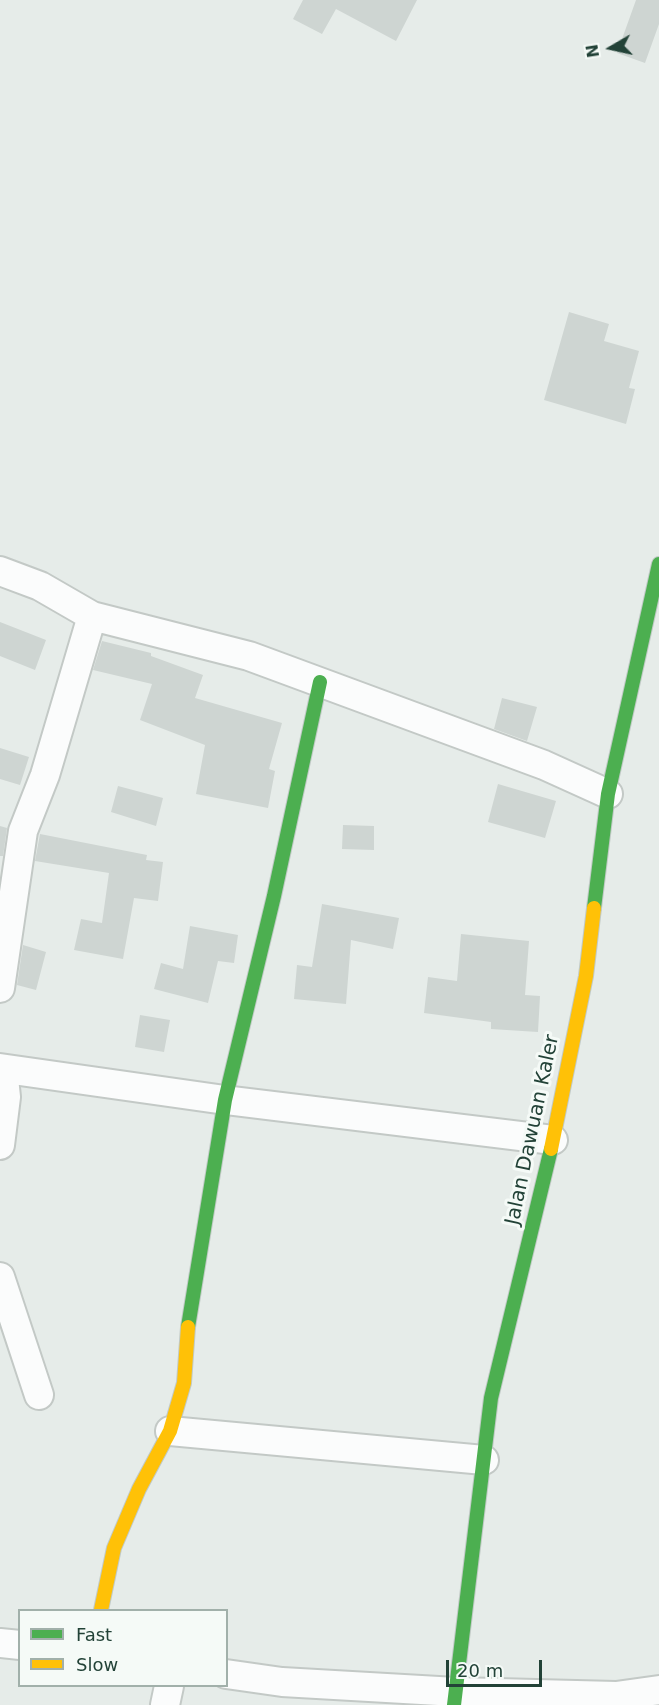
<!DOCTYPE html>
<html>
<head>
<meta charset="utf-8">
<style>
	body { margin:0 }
	#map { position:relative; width:659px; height:1705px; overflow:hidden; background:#e6ece9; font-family:"DejaVu Sans",sans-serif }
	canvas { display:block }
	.legend { position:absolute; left:18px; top:1609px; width:210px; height:78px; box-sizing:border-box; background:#f5faf7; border:2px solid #a1b0aa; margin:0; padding:8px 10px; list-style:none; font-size:18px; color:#224237 }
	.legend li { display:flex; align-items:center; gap:12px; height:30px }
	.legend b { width:30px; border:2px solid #a1b0aa }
	.north { position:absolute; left:581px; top:18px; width:60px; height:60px; -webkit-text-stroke:4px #f5faf7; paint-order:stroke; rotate:261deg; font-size:16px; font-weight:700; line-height:24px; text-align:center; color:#224237 }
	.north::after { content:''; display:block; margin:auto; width:21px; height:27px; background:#224237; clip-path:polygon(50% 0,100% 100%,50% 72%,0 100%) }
	.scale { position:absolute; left:446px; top:1660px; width:96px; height:27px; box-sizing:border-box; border:3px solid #224237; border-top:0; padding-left:8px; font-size:18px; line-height:21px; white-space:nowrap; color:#224237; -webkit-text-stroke:4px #f5faf7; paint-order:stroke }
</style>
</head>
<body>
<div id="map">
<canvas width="659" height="1705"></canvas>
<ul class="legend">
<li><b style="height:8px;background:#4caf50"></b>Fast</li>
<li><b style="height:8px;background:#ffc107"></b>Slow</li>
</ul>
<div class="north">N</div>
<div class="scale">20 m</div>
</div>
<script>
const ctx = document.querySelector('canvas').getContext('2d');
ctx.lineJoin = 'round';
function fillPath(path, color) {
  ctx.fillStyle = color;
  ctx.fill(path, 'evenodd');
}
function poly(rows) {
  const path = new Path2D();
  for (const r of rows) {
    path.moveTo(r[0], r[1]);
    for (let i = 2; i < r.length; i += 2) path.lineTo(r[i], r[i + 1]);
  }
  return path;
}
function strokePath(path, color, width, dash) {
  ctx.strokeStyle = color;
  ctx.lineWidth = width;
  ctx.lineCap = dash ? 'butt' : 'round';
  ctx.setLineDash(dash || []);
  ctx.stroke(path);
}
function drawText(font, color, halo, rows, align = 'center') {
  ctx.font = font + ' "DejaVu Sans",sans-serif';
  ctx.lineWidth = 6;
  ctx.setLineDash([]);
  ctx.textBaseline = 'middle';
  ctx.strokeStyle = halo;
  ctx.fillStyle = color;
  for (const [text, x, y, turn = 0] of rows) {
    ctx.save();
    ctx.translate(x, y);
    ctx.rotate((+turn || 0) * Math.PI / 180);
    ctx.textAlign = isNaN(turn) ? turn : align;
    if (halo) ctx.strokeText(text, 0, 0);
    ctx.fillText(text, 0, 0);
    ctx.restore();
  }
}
const building = poly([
	[303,0,417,0,396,41,336,9,322,34,293,19],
	[636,0,659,0,659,24,645,63,617,53],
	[569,312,609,324,604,341,639,351,629,388,635,389,626,424,544,400],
	[0,622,46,640,35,670,0,656],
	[102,641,151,653,151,656,203,675,195,698,282,723,269,769,275,771,268,808,196,794,205,745,140,720,152,684,93,670],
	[502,698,537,707,527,741,494,729],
	[0,748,29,757,20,785,0,779],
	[498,784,556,801,545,838,488,822],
	[118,786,163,798,156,826,111,812],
	[343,825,374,826,374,850,342,849],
	[0,826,7,828,3,856,0,856],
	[40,834,147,855,146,860,163,862,158,901,134,898,123,959,74,950,81,919,102,923,109,873,35,861],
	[322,904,399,918,393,949,351,940,346,1004,294,999,297,965,312,967],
	[190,926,238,935,234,963,218,961,208,1003,154,989,161,963,183,969],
	[461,934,529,941,525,995,540,996,538,1032,491,1029,491,1022,424,1013,428,977,457,981],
	[23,945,46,952,36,990,17,985],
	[140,1015,170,1020,164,1052,135,1047]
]);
const street = poly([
	[0,571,40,586,92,616,249,656,544,765,608,794],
	[0,988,23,831,45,775,92,616],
	[0,1068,225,1100,553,1140],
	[0,1145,6,1097,3,1069],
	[0,1277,39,1395],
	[170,1431,484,1460],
	[0,1643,20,1645],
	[226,1674,282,1682,456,1692,616,1696,659,1690],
	[165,1705,169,1686]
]);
const fast = poly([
	[594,908,608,794,659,564],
	[188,1327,225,1100,274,896,320,682],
	[454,1705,491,1398,551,1149]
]);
const slow = poly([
	[551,1149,586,976,594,908],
	[101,1610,114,1548,139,1489,170,1431,184,1383,188,1327]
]);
const streetNames = [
	["Jalan Dawuan Kaler",533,1130,-78]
];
fillPath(building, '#ced5d2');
strokePath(street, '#c3c9c6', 32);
strokePath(fast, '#c1cac6', 16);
strokePath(slow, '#c1cac6', 16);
strokePath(street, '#fbfcfc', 28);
strokePath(fast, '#4caf50', 14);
strokePath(slow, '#ffc107', 14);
drawText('20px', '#224237', '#f5faf7', streetNames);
</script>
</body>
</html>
